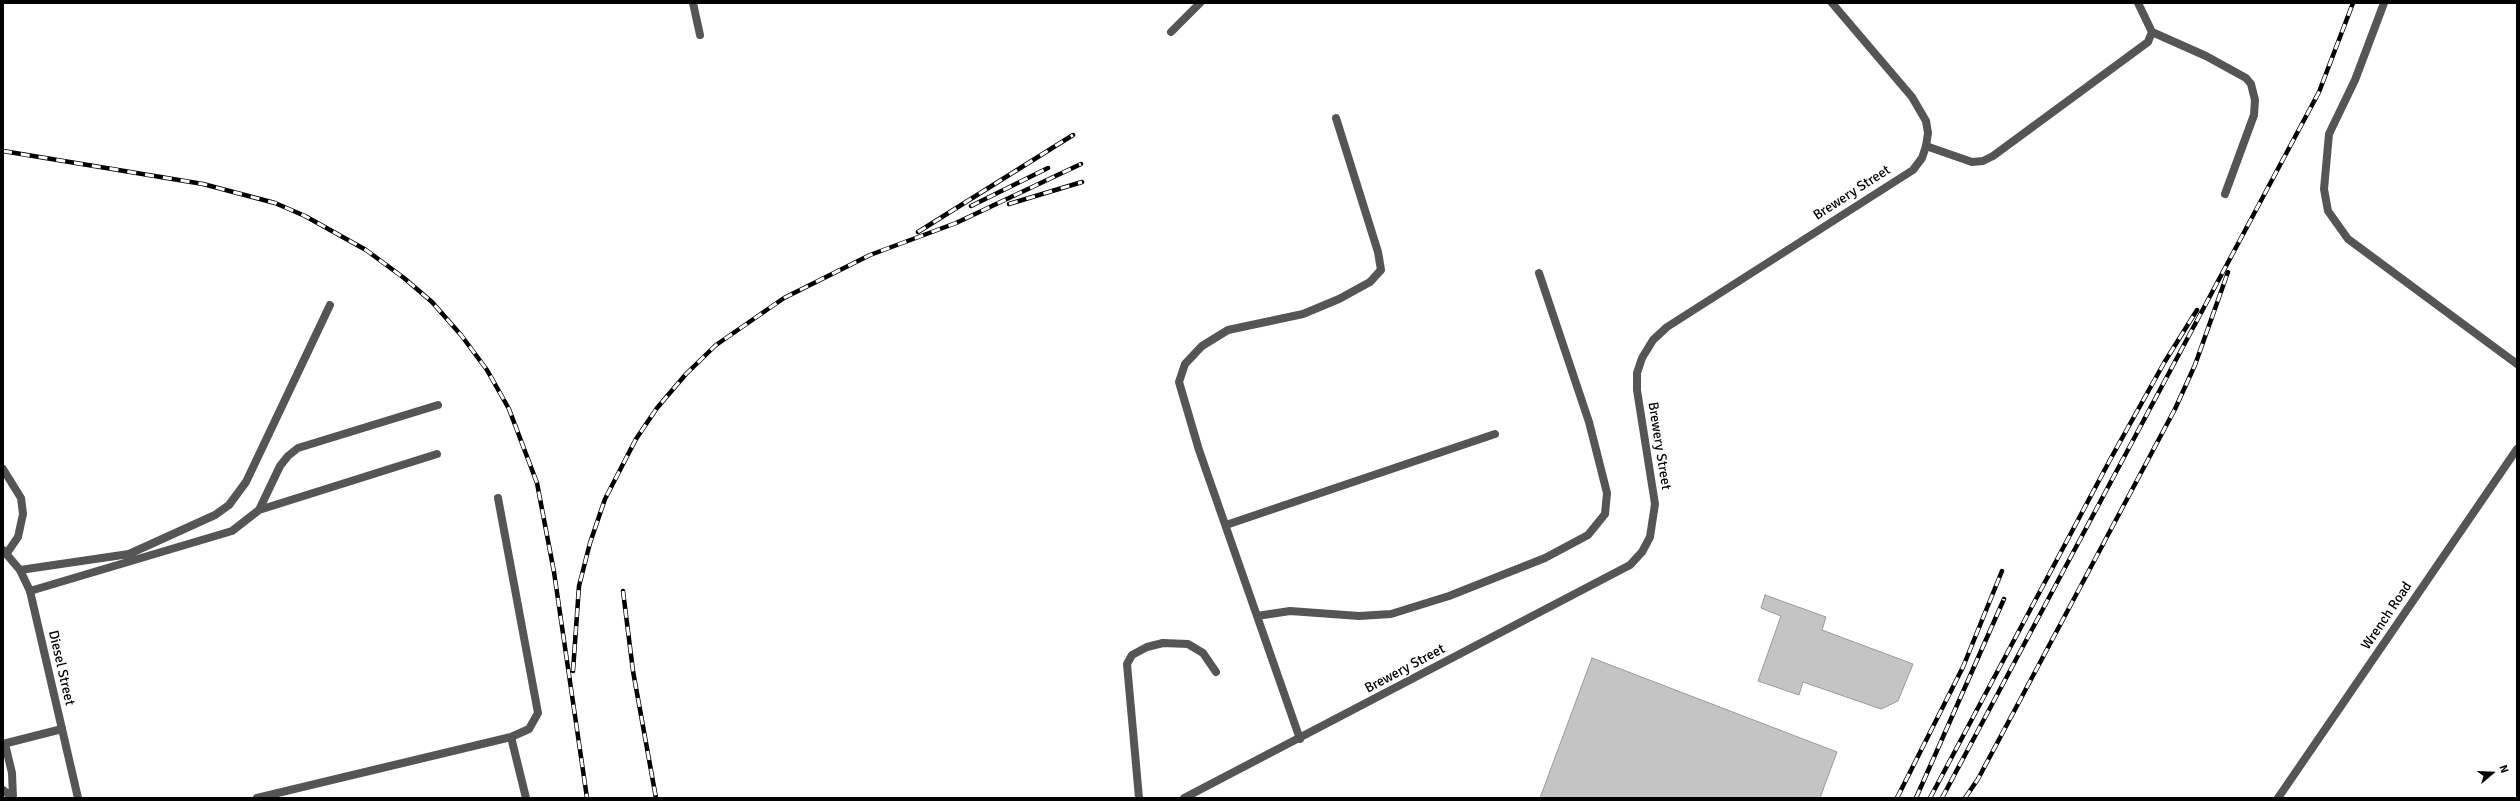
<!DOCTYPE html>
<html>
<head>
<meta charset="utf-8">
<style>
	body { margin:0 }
	#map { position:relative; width:2520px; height:801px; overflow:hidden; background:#fff; font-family:Signika,sans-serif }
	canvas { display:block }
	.frame { position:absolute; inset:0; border:4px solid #000; pointer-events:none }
	.north { position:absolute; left:2472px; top:753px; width:40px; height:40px; -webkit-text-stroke:3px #fff; paint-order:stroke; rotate:71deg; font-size:11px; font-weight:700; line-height:16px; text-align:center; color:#000 }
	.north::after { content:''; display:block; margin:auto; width:14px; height:18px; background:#000; clip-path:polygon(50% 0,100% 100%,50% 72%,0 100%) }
</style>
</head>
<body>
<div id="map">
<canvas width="2520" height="801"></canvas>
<div class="frame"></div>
<div class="north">N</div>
</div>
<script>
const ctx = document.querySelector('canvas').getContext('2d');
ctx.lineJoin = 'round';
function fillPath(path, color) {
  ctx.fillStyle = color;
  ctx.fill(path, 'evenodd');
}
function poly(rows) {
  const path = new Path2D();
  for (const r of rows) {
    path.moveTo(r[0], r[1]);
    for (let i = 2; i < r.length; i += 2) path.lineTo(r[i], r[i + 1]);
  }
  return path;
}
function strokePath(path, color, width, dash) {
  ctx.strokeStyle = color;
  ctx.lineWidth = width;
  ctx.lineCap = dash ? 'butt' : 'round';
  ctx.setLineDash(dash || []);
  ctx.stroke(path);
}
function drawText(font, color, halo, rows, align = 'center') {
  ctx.font = font + ' Signika,sans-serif';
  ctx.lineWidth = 3.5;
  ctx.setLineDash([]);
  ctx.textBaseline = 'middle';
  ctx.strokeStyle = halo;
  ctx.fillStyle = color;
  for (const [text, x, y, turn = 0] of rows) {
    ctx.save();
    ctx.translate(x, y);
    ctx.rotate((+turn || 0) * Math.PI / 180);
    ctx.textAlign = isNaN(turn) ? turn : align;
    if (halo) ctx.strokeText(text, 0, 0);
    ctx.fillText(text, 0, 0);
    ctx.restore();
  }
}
const building = poly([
	[1765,595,1826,617,1822,630,1913,664,1898,701,1881,709,1803,682,1799,695,1758,681,1781,616,1761,608,1765,595],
	[1592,658,1837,752,1820,798,1540,798,1592,658]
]);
const lane = poly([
	[693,3,700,35],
	[2384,3,2355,80,2329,134,2324,189,2328,211,2348,239,2517,364],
	[1171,32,1200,3],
	[2152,32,2206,56,2246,78,2251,84,2255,100,2254,115,2225,194],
	[1926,146,1972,162,1983,161,1993,156,2148,42,2152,32,2138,3],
	[3,469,21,498,23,514,18,537,7,553],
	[259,510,437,454],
	[1226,525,1495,434],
	[20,570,129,554,215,515,229,505,246,482,330,305],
	[30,591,232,531,259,510,280,466,288,456,298,448,438,405],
	[1257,616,1290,611,1359,616,1391,614,1449,596,1545,558,1588,535,1605,514,1607,493,1589,422,1539,273],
	[511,737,526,798],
	[1300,739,1199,450,1179,382,1185,364,1202,346,1228,330,1303,314,1339,299,1370,282,1381,270,1378,252,1336,118],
	[3,744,62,729],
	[5,744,12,773,13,798],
	[3,790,12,797],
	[257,798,511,737,529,729,538,713,498,498],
	[1139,798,1127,664,1132,655,1147,647,1163,643,1188,644,1203,653,1216,672]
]);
const street = poly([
	[3,550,20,570,30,591,78,798],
	[1184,798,1630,565,1642,552,1650,537,1655,504,1637,390,1637,373,1642,358,1653,340,1667,327,1913,170,1922,158,1926,146,1928,133,1926,121,1912,97,1832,3],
	[2278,798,2517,449]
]);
const rail = poly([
	[3,151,203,184,275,203,305,216,366,250,404,278,432,302,461,335,487,370,509,409,537,483,554,572,587,798],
	[1009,204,1082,182],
	[971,206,1048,168],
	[918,232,1073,135],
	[623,591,633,671,656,798],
	[573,671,579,586,590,543,605,499,636,439,657,408,686,374,716,345,784,298,870,255,956,223,1081,164],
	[1897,798,1963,667,2002,571],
	[1916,798,2004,599],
	[1930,798,2111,458,2164,363,2197,310],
	[1942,798,2319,92,2353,3],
	[1965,798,1978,779,2175,409,2195,365,2228,272]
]);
const streetNames = [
	["Brewery Street",1852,193,-33],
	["Brewery Street",1659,446,81],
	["Wrench Road",2387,616,-56],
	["Diesel Street",61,668,77],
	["Brewery Street",1405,669,-28]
];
fillPath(building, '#c4c4c4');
strokePath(building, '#999', 1);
strokePath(lane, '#555', 8);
strokePath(street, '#555', 8);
strokePath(rail, '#000', 4.5);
strokePath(rail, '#fff', 3, [9]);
drawText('14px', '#000', '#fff', streetNames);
</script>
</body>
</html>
